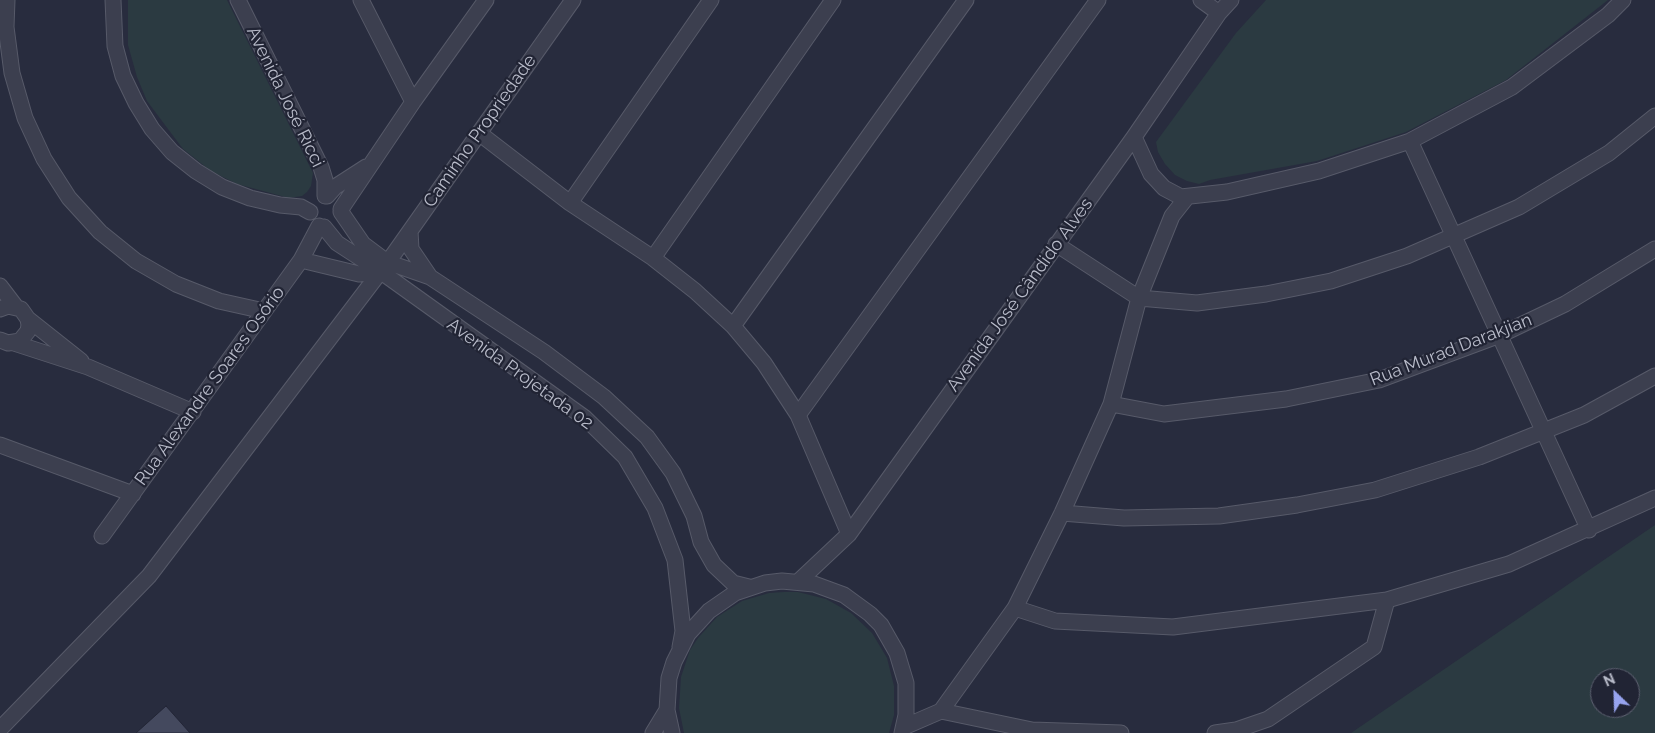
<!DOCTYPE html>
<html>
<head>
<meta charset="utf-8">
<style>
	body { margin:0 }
	#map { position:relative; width:1655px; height:733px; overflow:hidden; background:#282c3e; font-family:Raleway,sans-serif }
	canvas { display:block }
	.north { position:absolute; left:1590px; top:668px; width:50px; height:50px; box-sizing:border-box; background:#212434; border:1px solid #5d6070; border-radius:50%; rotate:336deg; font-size:14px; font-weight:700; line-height:20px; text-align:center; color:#b8bbc9 }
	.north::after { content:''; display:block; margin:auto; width:18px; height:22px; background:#97a4ef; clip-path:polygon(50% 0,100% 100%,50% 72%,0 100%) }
</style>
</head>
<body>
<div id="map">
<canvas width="1655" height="733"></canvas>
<div class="north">N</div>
</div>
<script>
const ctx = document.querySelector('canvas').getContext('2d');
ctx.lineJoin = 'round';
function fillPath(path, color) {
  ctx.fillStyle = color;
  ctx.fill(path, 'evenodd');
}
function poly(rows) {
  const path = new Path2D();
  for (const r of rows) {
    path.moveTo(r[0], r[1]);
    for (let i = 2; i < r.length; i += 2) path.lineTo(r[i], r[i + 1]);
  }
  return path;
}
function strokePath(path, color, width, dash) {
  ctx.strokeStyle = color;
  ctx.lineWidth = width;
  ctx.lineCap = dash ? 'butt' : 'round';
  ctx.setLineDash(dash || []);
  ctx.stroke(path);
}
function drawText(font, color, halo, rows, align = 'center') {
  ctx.font = font + ' Raleway,sans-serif';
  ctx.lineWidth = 4.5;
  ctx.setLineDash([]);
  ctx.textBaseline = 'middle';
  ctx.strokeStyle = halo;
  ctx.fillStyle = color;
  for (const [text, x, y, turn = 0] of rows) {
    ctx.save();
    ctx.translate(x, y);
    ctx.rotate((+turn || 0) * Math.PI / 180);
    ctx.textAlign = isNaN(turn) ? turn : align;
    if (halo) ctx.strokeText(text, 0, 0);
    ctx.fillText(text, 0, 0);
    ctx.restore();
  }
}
const green = poly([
	[128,0,227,0,313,173,311,186,307,192,302,196,289,198,237,184,211,171,183,149,147,101,137,77,128,45],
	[1266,0,1608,0,1506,80,1406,132,1317,161,1210,180,1199,184,1187,181,1175,175,1165,164,1158,152,1156,142,1236,33],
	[1655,525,1655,733,1351,733],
	[1600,678,1630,678,1630,708,1600,708],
	[784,592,798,592,826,599,851,613,872,633,887,658,894,686,894,715,889,733,684,733,679,708,681,677,690,650,698,638,717,617,742,601,769,593]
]);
const building = poly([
	[166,706,190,733,136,733,166,706]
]);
const minor = poly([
	[7,0,6,27,12,73,25,118,44,159,69,198,100,232,136,261,176,284,219,301,264,311],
	[113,0,115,46,123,76,136,103,152,129,172,152,196,171,222,187,250,198,280,205,301,207,310,212],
	[238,0,321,167,325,180,325,196],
	[361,0,413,102],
	[1201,0,1219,13],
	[479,133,570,203,653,258,695,291,733,326,764,363,798,415,849,534],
	[1134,137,1151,174,1164,188,1181,197,1227,192,1319,171,1410,141,1512,87,1608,15,1623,0],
	[1410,141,1589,530],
	[327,196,335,187,366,167],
	[570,203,711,0],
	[341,209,413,102,486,0],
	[341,212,363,244,387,262,430,277,544,352,604,397,647,437,673,473,694,516,701,542,714,565,733,583,749,587],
	[324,227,337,243,380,271,585,418,625,457,655,508,675,560,683,631,680,647],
	[410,231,411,249,430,277],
	[1056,244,1139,298,1197,303,1266,294,1331,281,1407,256,1519,207,1609,153,1655,116],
	[653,258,833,0],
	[301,260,359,274,380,271],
	[0,286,16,307],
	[0,309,8,306,21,309,28,319,29,325,28,331,20,341,8,343,0,340],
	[28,319,81,361],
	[733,326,966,0],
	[14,343,88,367,193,412],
	[1111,404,1164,414,1286,399,1379,380,1500,335,1565,304,1655,249],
	[798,415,1098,0],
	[0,445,133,494],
	[1062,513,1124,518,1219,516,1297,505,1375,490,1479,457,1584,415,1655,376],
	[102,536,301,260,319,226],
	[799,581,849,534,1134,137,1219,13,1231,0],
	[1015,608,1055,621,1173,627,1387,600,1509,564,1655,498],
	[941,711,1032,730,1121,733],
	[904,727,941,711,1015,608,1062,513,1111,404,1139,298,1172,216,1187,197],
	[0,729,149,576,393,255,573,0],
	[653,733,667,710],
	[672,733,667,710,669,678,674,662,688,634,709,611,735,593,765,583,782,581,814,584,844,595,870,614,881,625,897,653,906,683,906,715,902,733],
	[1215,733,1236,730,1268,719,1374,647,1387,600]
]);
const streetNames = [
	["Avenida José Ricci",285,97,64],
	["Caminho Propriedade",480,131,-55],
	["Avenida José Cândido Alves",1020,295,-54],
	["Rua Murad Darakjian",1451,350,-21],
	["Avenida Projetada 02",520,374,36],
	["Rua Alexandre Soares Osório",210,386,-54]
];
fillPath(green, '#2b3a41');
fillPath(building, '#44495e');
strokePath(building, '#232636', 1);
strokePath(minor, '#575a69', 17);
strokePath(minor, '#3c3f4f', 15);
drawText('18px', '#b8bbc9', '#212434', streetNames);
</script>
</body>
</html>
